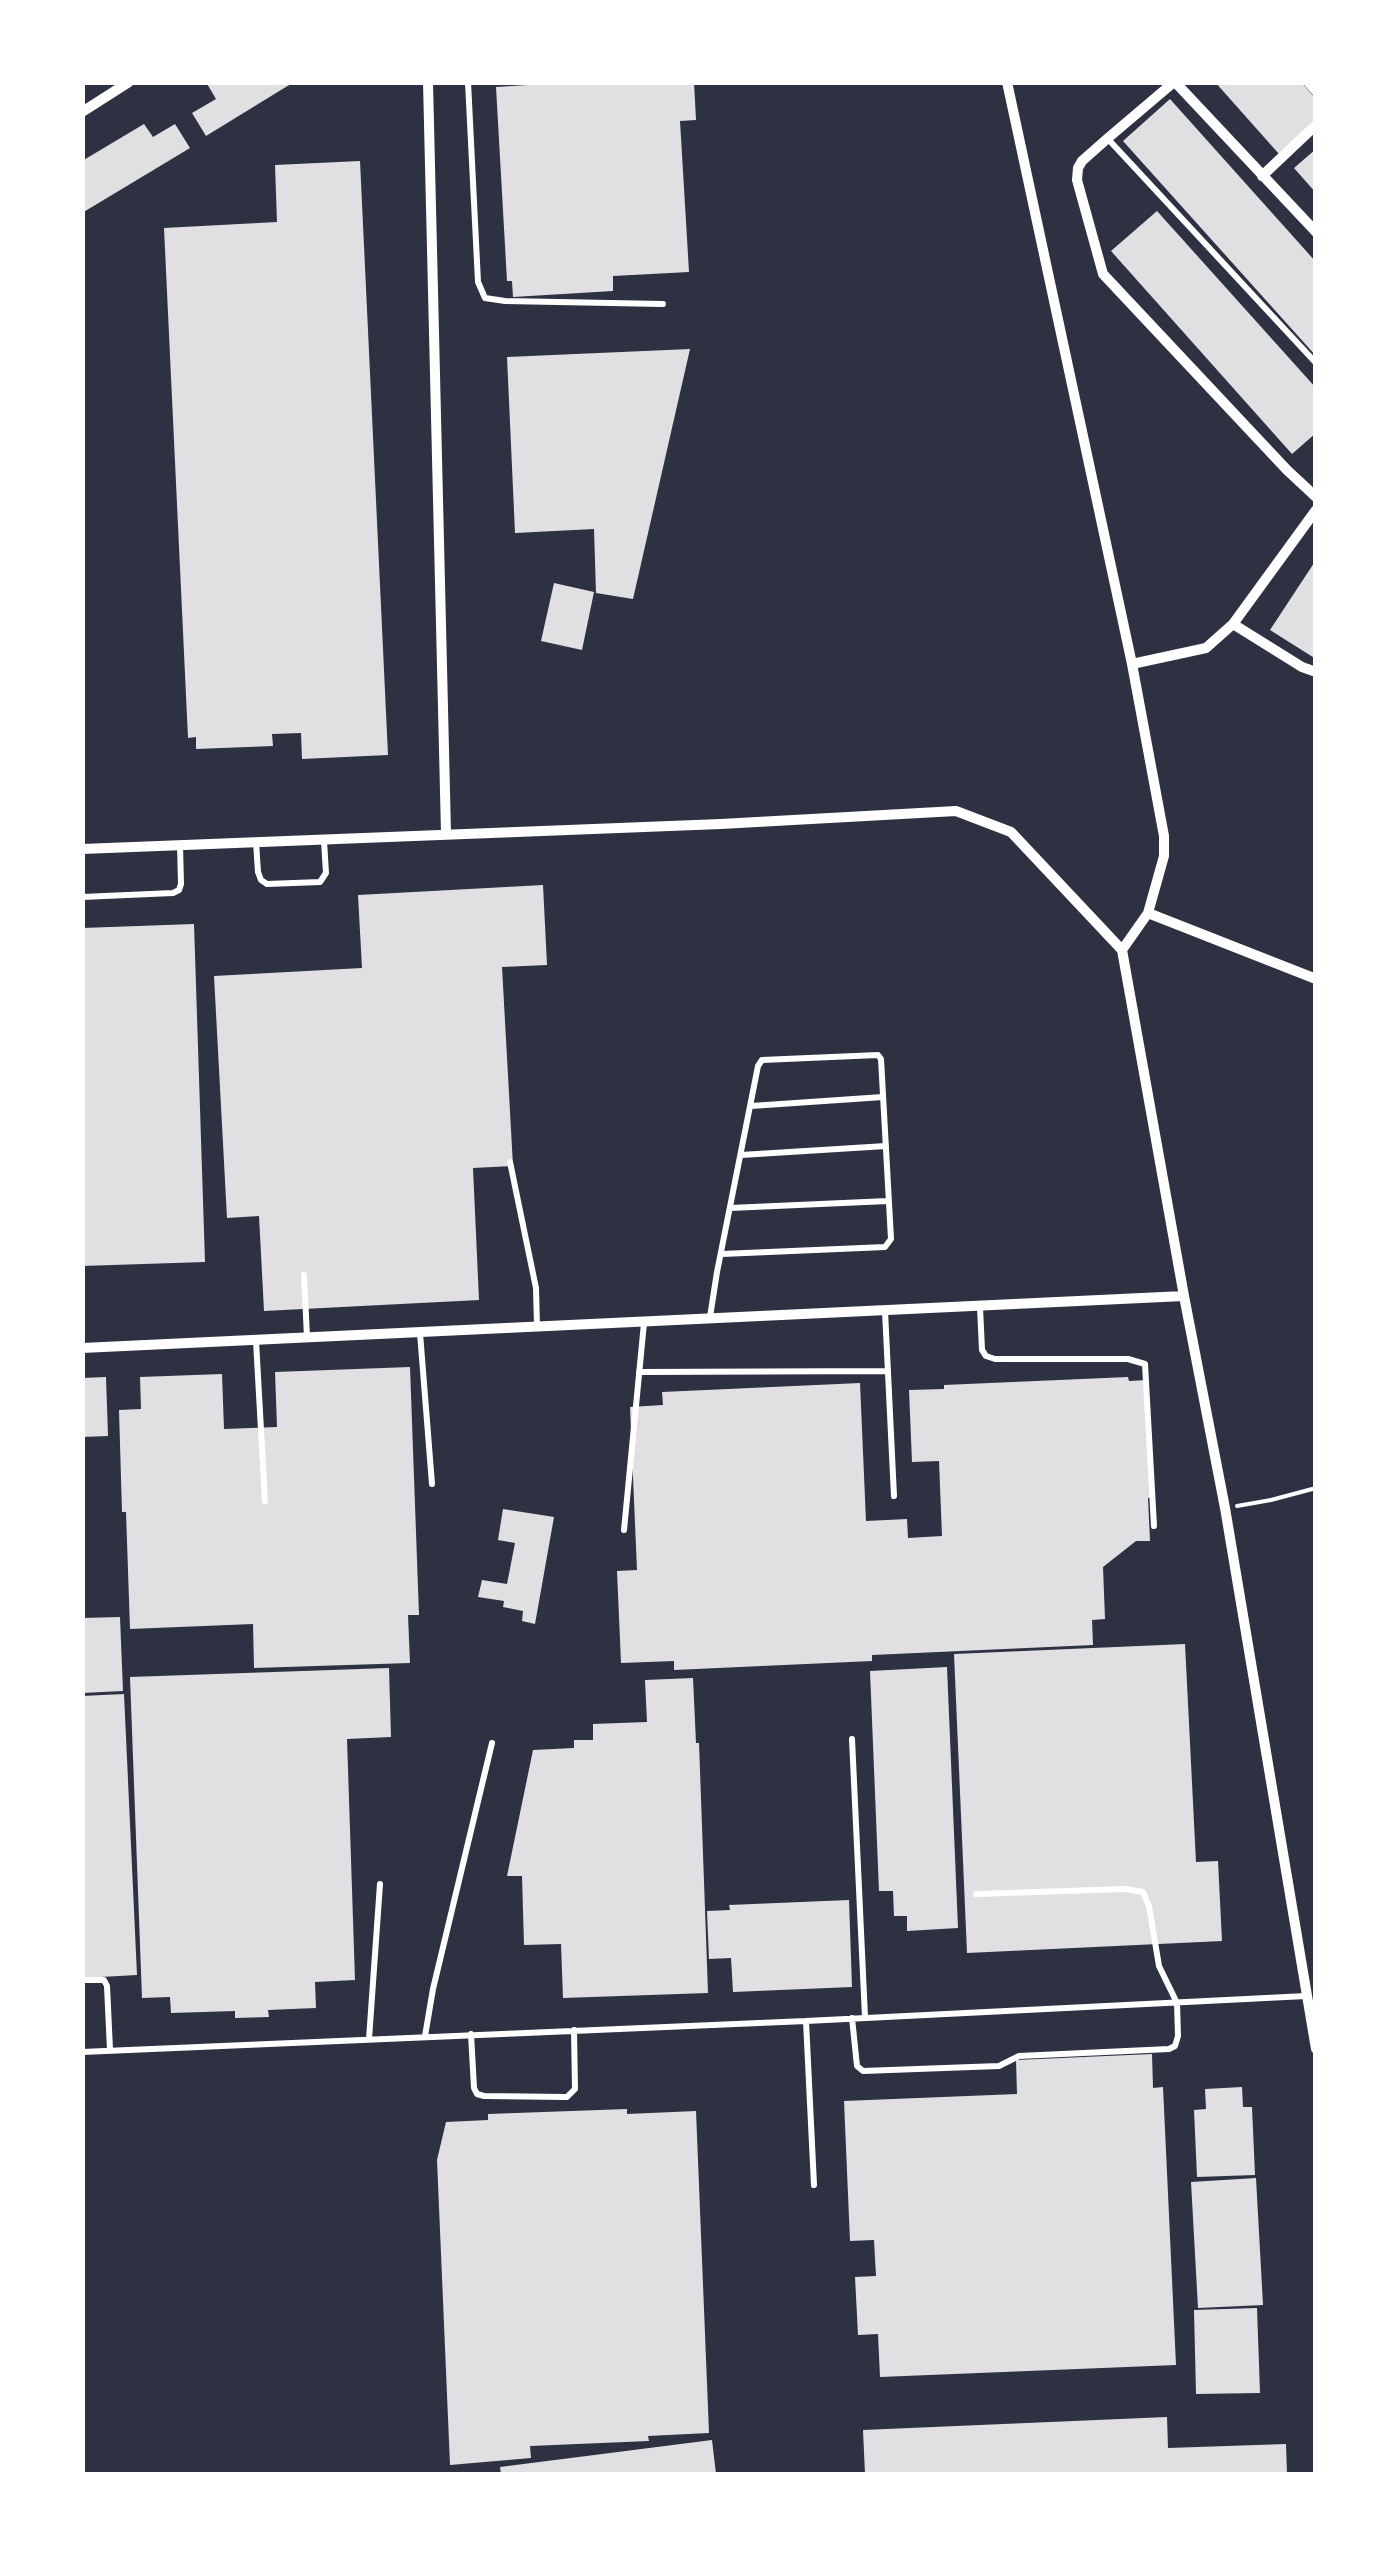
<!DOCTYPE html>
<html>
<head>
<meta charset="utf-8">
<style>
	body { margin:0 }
	#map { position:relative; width:1398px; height:2557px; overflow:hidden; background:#2d3142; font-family:Helvetica,sans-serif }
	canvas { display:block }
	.frame { position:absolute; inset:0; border:85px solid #fff; pointer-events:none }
</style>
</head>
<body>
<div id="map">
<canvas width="1398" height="2557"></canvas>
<div class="frame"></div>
</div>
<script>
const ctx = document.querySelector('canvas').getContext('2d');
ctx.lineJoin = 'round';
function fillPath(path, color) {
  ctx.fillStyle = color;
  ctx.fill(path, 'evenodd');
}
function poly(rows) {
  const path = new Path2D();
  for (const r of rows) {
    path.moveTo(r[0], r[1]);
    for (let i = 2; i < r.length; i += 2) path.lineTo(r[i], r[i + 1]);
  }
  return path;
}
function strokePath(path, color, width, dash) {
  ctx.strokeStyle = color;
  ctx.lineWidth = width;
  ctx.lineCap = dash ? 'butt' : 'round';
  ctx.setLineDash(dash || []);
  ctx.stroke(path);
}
const building = poly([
	[206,82,294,82,206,136,192,113,216,99],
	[575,82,694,82,696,120,680,121,689,272,613,276,613,291,513,297,512,281,507,281,496,87],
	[1215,82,1301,82,1316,99,1316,122,1279,154],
	[1170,99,1316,262,1316,356,1123,141],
	[144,124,153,137,175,124,190,148,82,213,82,161],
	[1316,149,1316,193,1294,168],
	[360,161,388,755,302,759,301,733,272,734,273,746,196,749,196,737,188,738,164,228,277,222,275,165],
	[1157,211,1316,388,1316,433,1292,454,1111,251],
	[690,349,633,599,596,593,594,529,515,533,507,357],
	[1316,560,1316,659,1270,630],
	[554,583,594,592,582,650,541,641],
	[543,885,547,965,502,967,513,1166,473,1168,479,1300,264,1311,259,1216,227,1218,214,976,362,968,358,895],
	[194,924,205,1262,82,1266,82,928],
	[410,1367,419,1615,408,1615,410,1663,254,1668,253,1624,130,1629,126,1512,122,1512,119,1410,141,1409,140,1377,222,1374,224,1429,277,1427,275,1372],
	[106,1377,108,1436,82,1437,82,1378],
	[1128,1377,1129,1381,1148,1380,1153,1497,1148,1498,1150,1541,1136,1541,1103,1567,1105,1619,1092,1620,1093,1645,872,1655,872,1661,674,1670,674,1661,621,1663,617,1571,637,1570,630,1407,663,1405,662,1392,860,1383,866,1521,907,1519,908,1538,942,1536,939,1461,912,1462,909,1390,944,1389,944,1385],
	[503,1509,554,1517,535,1624,522,1621,523,1611,503,1607,504,1601,478,1597,482,1580,507,1584,515,1543,498,1540],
	[120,1617,123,1691,82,1693,82,1618],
	[1185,1644,1196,1862,1218,1861,1222,1941,967,1953,954,1654],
	[947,1667,958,1928,907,1931,907,1916,894,1916,893,1891,879,1891,870,1671],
	[389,1668,391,1737,347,1739,355,1980,315,1982,316,2008,268,2010,269,2017,235,2018,235,2011,171,2013,170,1997,142,1998,130,1677],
	[693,1678,696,1743,699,1743,708,1993,563,1998,561,1944,524,1945,522,1876,507,1876,533,1750,574,1748,574,1740,593,1740,593,1724,647,1722,645,1680],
	[124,1694,137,1975,82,1978,82,1696],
	[849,1900,852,1987,733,1992,731,1958,709,1959,707,1911,730,1910,729,1905],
	[1152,2054,1153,2088,1163,2087,1176,2365,880,2377,878,2334,858,2335,855,2277,876,2276,874,2240,850,2241,844,2101,1017,2094,1016,2060],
	[1242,2087,1243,2107,1252,2107,1255,2175,1197,2177,1194,2110,1206,2109,1205,2089],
	[627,2109,627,2114,696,2111,709,2433,648,2436,649,2441,530,2446,531,2458,450,2465,437,2160,446,2122,488,2120,488,2114],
	[1256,2178,1263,2305,1198,2308,1191,2182],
	[1257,2308,1260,2393,1196,2394,1194,2310],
	[1167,2417,1168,2448,1286,2444,1287,2474,865,2474,863,2430],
	[712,2440,716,2474,501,2474,500,2467]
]);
const path = poly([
	[1237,1506,1271,1500,1316,1488]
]);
const service = poly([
	[468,82,478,282,485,298,505,301,663,304],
	[1108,139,1316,363],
	[256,842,258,872,261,880,267,884,320,882,326,873,324,841],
	[82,897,173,893,179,890,181,884,180,845],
	[751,1106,883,1097],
	[741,1155,886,1146],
	[510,1162,536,1288,537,1326],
	[730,1208,888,1201],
	[304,1275,307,1337],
	[980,1307,982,1350,986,1356,995,1359,1128,1359,1145,1364,1154,1526],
	[885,1311,894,1496],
	[710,1317,717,1272,758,1066,762,1060,878,1055,881,1059,891,1239,885,1247,722,1254],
	[420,1333,432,1484],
	[256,1341,265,1501],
	[639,1372,888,1371],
	[624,1530,644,1323],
	[852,1739,865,2017],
	[82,1980,104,1980,107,1986,110,2050],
	[852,2018,857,2066,863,2071,999,2066,1019,2056,1169,2049,1175,2046,1178,2036,1177,2003,1159,1966,1149,1906,1143,1892,1126,1889,976,1894],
	[806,2021,814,2185],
	[471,2034,474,2088,477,2094,484,2096,567,2097,575,2089,574,2030],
	[425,2036,433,1989,492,1743],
	[369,2039,380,1884],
	[82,2052,806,2021,1306,1996]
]);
const minor = poly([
	[428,82,446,833],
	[1007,82,1132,664,1164,836,1164,856,1148,913,1122,950],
	[1174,82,1108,138,1082,161,1078,168,1077,180,1103,274,1287,470,1316,497],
	[1175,82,1316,232],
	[1308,82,1316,91],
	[82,112,129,82],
	[1262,176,1316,125],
	[1233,624,1302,667,1316,672],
	[1132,664,1206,648,1233,624,1316,510],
	[82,849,721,824,956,811,1011,832,1122,950,1184,1296,1225,1508,1316,2049],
	[1148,913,1316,979],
	[82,1348,1184,1296]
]);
fillPath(building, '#e0e0e3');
strokePath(path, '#fff', 4);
strokePath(service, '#fff', 6);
strokePath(minor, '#fff', 10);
</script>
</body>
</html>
